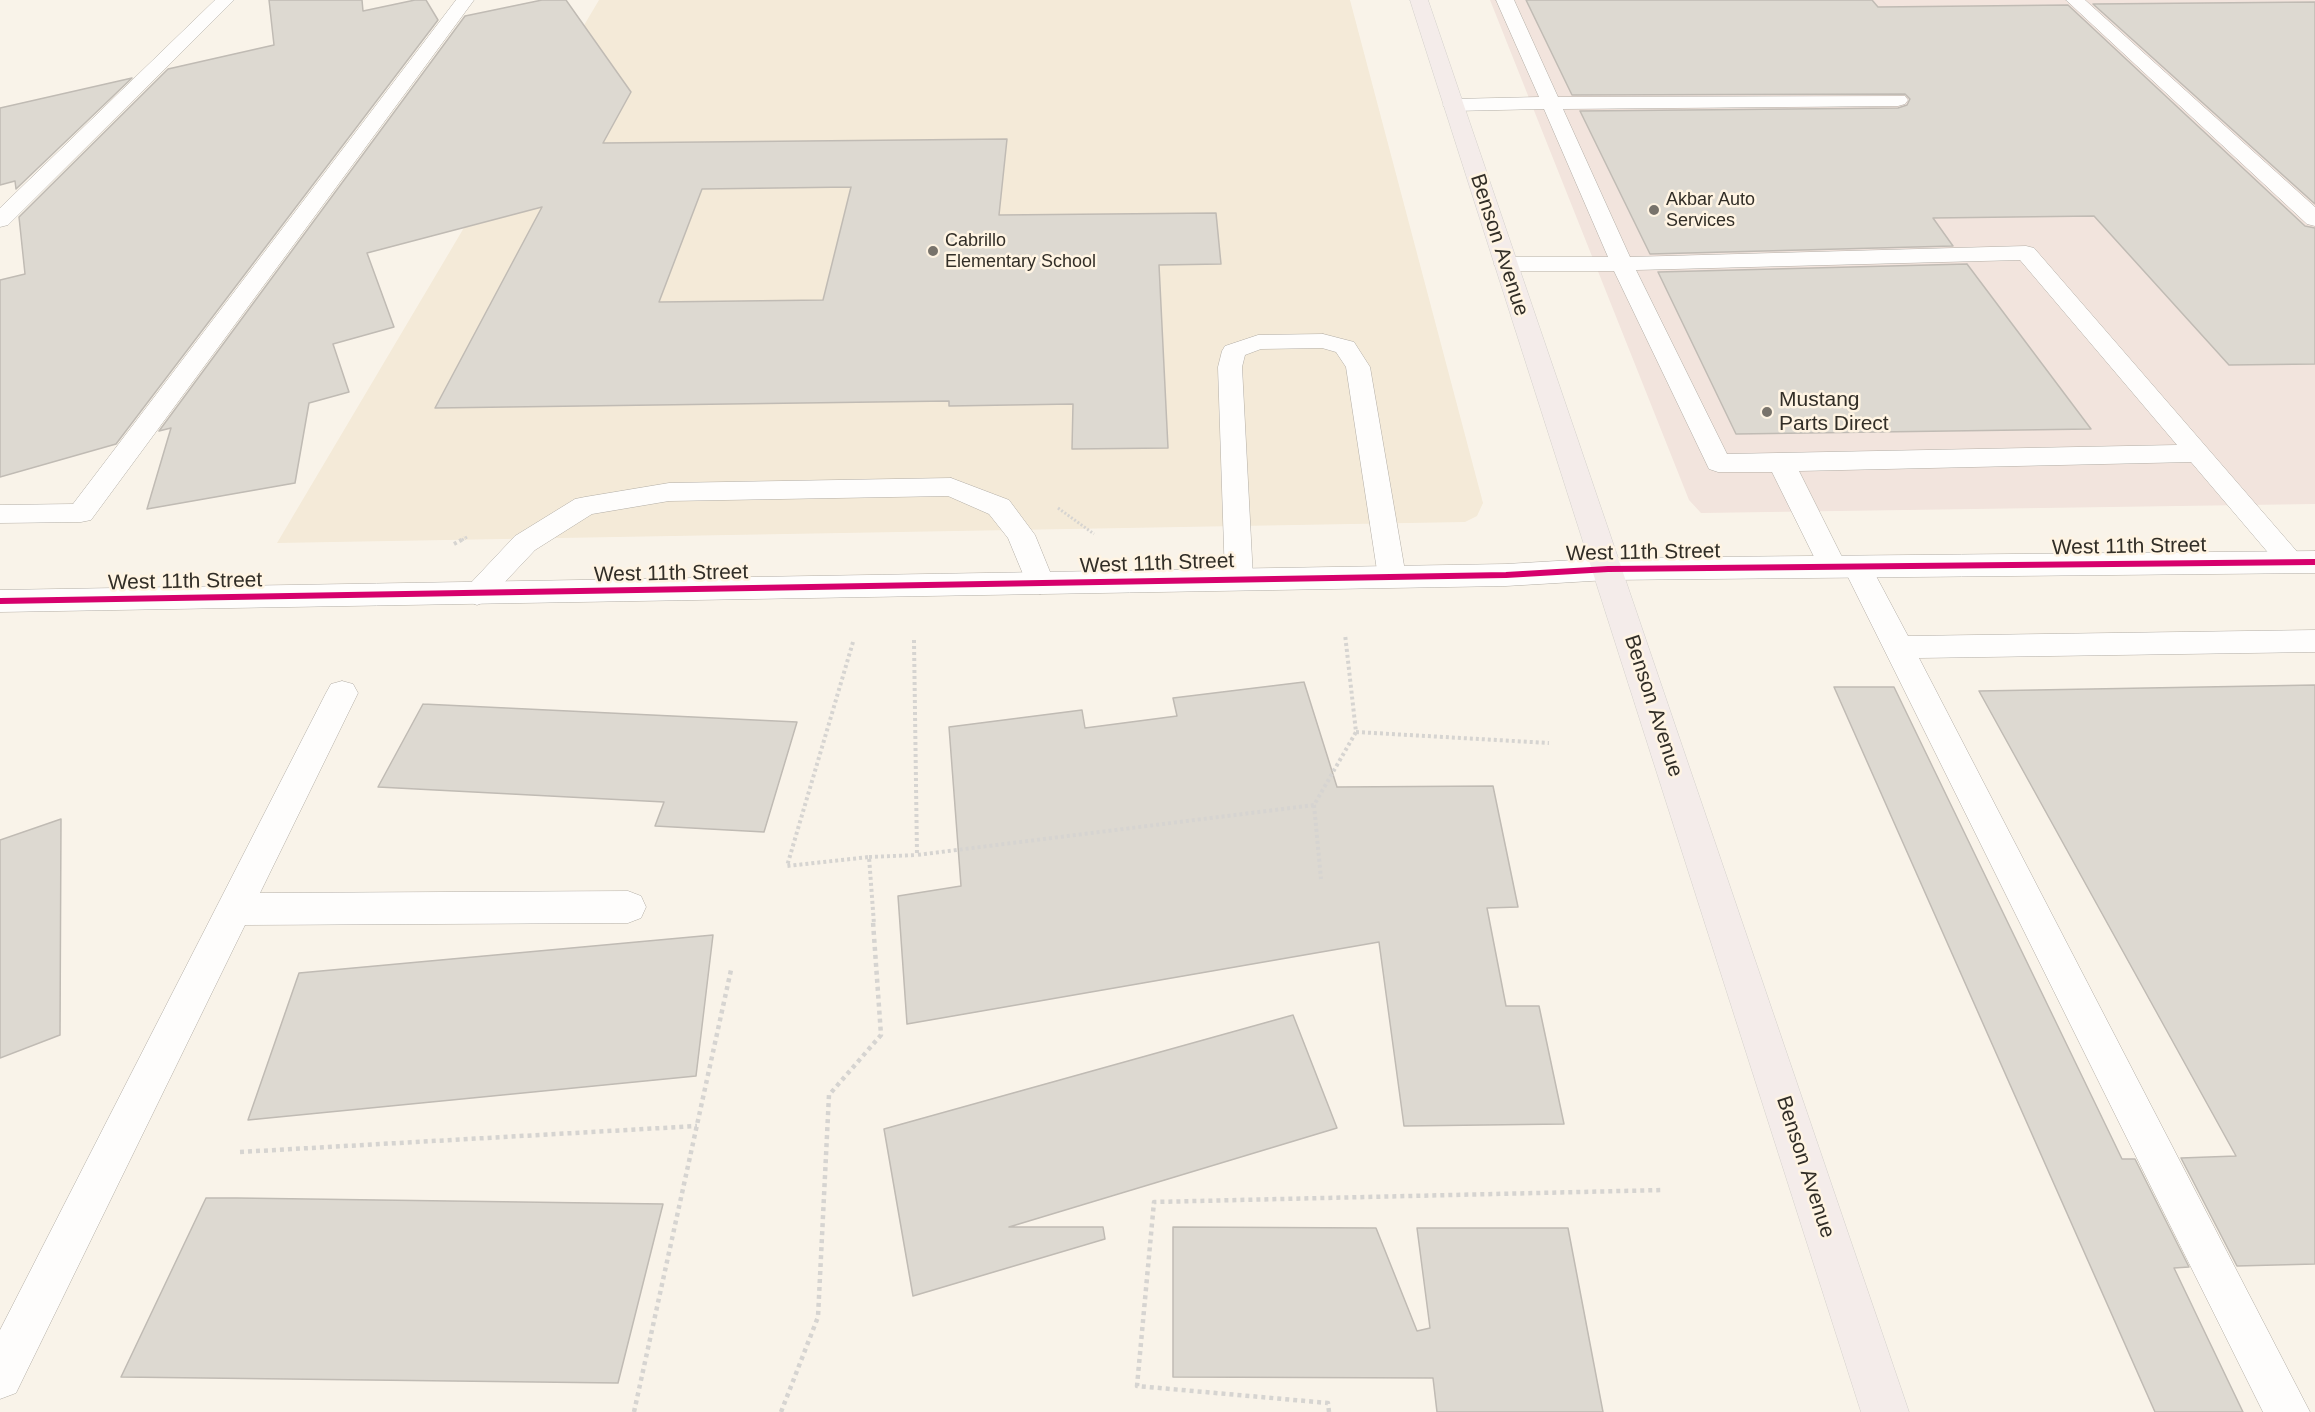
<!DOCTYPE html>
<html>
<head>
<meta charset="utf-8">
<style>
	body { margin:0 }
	canvas { display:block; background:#f9f3e9 }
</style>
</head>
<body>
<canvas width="2315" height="1412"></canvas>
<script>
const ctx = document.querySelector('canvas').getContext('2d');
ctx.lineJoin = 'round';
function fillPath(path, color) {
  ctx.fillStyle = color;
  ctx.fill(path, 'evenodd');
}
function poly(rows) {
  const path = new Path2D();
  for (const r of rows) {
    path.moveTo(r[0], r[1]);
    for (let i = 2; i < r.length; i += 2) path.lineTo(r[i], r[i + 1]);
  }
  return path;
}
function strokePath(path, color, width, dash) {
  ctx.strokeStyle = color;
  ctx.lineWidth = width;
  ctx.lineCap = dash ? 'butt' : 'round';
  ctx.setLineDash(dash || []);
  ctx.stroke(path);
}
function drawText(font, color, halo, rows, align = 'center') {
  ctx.font = font + ' Arial,sans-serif';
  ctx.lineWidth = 5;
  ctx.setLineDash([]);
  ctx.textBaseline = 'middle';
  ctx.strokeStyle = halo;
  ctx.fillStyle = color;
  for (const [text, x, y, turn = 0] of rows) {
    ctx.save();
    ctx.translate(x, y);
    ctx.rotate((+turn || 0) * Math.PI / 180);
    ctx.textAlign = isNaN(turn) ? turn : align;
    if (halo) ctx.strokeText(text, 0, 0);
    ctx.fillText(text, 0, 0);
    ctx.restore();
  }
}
const commercial = poly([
	[1490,0,2315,0,2315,504,1701,513,1689,500]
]);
const built = poly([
	[599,0,1350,0,1483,503,1477,516,1465,522,277,543]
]);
const building = poly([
	[269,0,362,0,363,11,415,0,426,0,438,20,116,444,0,477,0,280,25,274,19,217,168,69,274,45,269,0],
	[542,0,566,0,631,92,603,143,1007,139,999,215,1216,213,1221,264,1159,265,1168,448,1072,449,1073,404,949,406,949,401,435,408,542,207,367,253,394,327,333,344,349,392,309,403,295,483,147,509,171,428,159,431,465,16,542,0],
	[851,187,823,300,659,302,702,189,851,187],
	[1526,0,1872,0,1878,7,2068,5,2305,226,2315,228,2315,364,2229,365,2094,216,1933,218,1953,246,1650,254,1580,111,1898,108,1907,105,1910,99,1905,94,1572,95,1526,0],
	[2315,2,2315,204,2093,4,2315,2],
	[132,78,16,189,15,181,0,185,0,108,132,78],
	[1967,264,2091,429,1736,434,1658,272,1967,264],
	[1304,682,1337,787,1493,786,1518,907,1487,908,1506,1006,1539,1006,1564,1124,1404,1126,1379,942,907,1024,898,896,961,886,949,727,1082,710,1085,728,1177,716,1173,698,1304,682],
	[2315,685,2315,1264,2237,1266,2181,1158,2236,1156,1979,691,2315,685],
	[1834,687,1894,687,2122,1159,2135,1159,2189,1267,2174,1268,2243,1412,2155,1412,1834,687],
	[423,704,797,722,764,832,655,826,664,802,378,787,423,704],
	[61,819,60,1035,0,1058,0,840,61,819],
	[713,935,696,1076,248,1120,299,973,713,935],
	[1293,1015,1337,1128,1009,1227,1103,1227,1105,1239,913,1296,884,1129,1293,1015],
	[206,1198,237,1198,663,1204,618,1383,121,1377,206,1198],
	[1173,1227,1376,1228,1417,1331,1430,1328,1417,1228,1568,1228,1603,1412,1437,1412,1433,1378,1173,1377,1173,1227]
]);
const pathFar2 = poly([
	[1058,508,1094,534],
	[462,540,467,537]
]);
const pathFar1 = poly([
	[454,544,465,538],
	[914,640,917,855,1314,805,1356,732,1345,634],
	[853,642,787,866,869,857,874,924],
	[1356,732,1549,743],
	[1314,805,1321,879],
	[869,857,917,855]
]);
const path = poly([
	[240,1152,697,1126],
	[634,1412,731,970],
	[781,1412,818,1317,829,1095,881,1035,873,922],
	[1329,1412,1328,1403,1137,1386,1154,1202,1664,1190]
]);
const service = poly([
	[215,0,234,0,8,225,0,227,0,208,215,0],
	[456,0,474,0,91,520,81,522,0,523,0,505,73,504,456,0],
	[1496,0,1514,0,1558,97,1905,96,1908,100,1905,104,1898,106,1563,109,1630,257,2026,246,2034,248,2306,562,2302,569,2292,572,2282,569,2191,462,1799,471,1845,563,1847,559,1857,556,1867,559,1908,636,2315,630,2315,652,1919,658,2310,1412,2263,1412,1844,569,1842,573,1832,576,1822,573,1772,472,1718,472,1709,469,1614,271,1505,271,1497,269,1494,264,1497,259,1505,257,1608,257,1544,109,1453,111,1446,109,1443,105,1446,101,1453,99,1539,97,1496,0],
	[2020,260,2177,445,1727,454,1636,270,2020,260],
	[2066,0,2085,0,2315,207,2315,226,2307,224,2066,0],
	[1323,334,1354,342,1370,367,1406,577,1402,584,1392,587,1382,584,1378,577,1346,367,1336,352,1322,348,1261,349,1245,355,1242,367,1253,578,1249,585,1239,588,1229,585,1225,578,1218,367,1222,351,1225,346,1258,335,1323,334],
	[951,478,1009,500,1035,535,1055,584,1050,591,1040,594,1030,591,1008,538,989,514,948,496,669,501,592,514,535,550,487,601,477,605,467,601,462,594,467,587,515,536,575,499,585,497,669,483,951,478],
	[342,681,353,684,358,693,260,893,628,891,641,896,646,907,641,918,628,923,245,925,16,1393,0,1399,0,1330,326,693,331,684,342,681]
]);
const tertiary = poly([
	[2315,551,2315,573,1608,580,1506,586,0,612,0,590,1506,564,1608,558,2315,551]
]);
const primary = poly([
	[1410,0,1428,0,1909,1412,1861,1412,1410,0]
]);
const cycleway = poly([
	[0,601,1506,575,1608,569,2315,562]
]);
const markers = [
	[1654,210,6,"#78736b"],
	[933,251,6,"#78736b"],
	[1767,412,6,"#78736b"]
];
const farPoinames = [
	["Akbar Auto",1666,200],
	["Services",1666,221],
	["Cabrillo",945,241],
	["Elementary School",945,262]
];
const streetNames = [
	["Benson Avenue",1499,245,72],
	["West 11th Street",2129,547,-1],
	["West 11th Street",1643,553,-1],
	["West 11th Street",1157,564,-2],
	["West 11th Street",671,574,-1],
	["West 11th Street",185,582,-1],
	["Benson Avenue",1653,706,72],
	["Benson Avenue",1805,1167,72]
];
const poiNames = [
	["Mustang",1779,400],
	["Parts Direct",1779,424]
];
fillPath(commercial, '#f2e4dd');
fillPath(built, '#f4ead8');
fillPath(building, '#ddd9d1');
strokePath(building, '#c0bbb4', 1.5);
strokePath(service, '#b3aea6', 1);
strokePath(tertiary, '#b3aea6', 1);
strokePath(primary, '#d4d1cc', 1);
strokePath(pathFar2, '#d6d4d1', 3, [2, 2]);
strokePath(pathFar1, '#d6d4d1', 4, [3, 3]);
strokePath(path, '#d6d4d1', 4.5, [4, 4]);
fillPath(service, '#fefdfc');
fillPath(tertiary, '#fefdfc');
fillPath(primary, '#f4ecea');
strokePath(cycleway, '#d6006c', 6);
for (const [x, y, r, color] of markers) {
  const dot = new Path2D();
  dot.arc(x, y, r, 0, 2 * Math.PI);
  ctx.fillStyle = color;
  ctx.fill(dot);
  strokePath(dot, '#fff4e3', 2);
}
drawText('18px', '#322e27', '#fff4e3', farPoinames, 'left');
drawText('21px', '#322e27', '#fff4e3', streetNames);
drawText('21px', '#322e27', '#fff4e3', poiNames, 'left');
</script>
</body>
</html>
